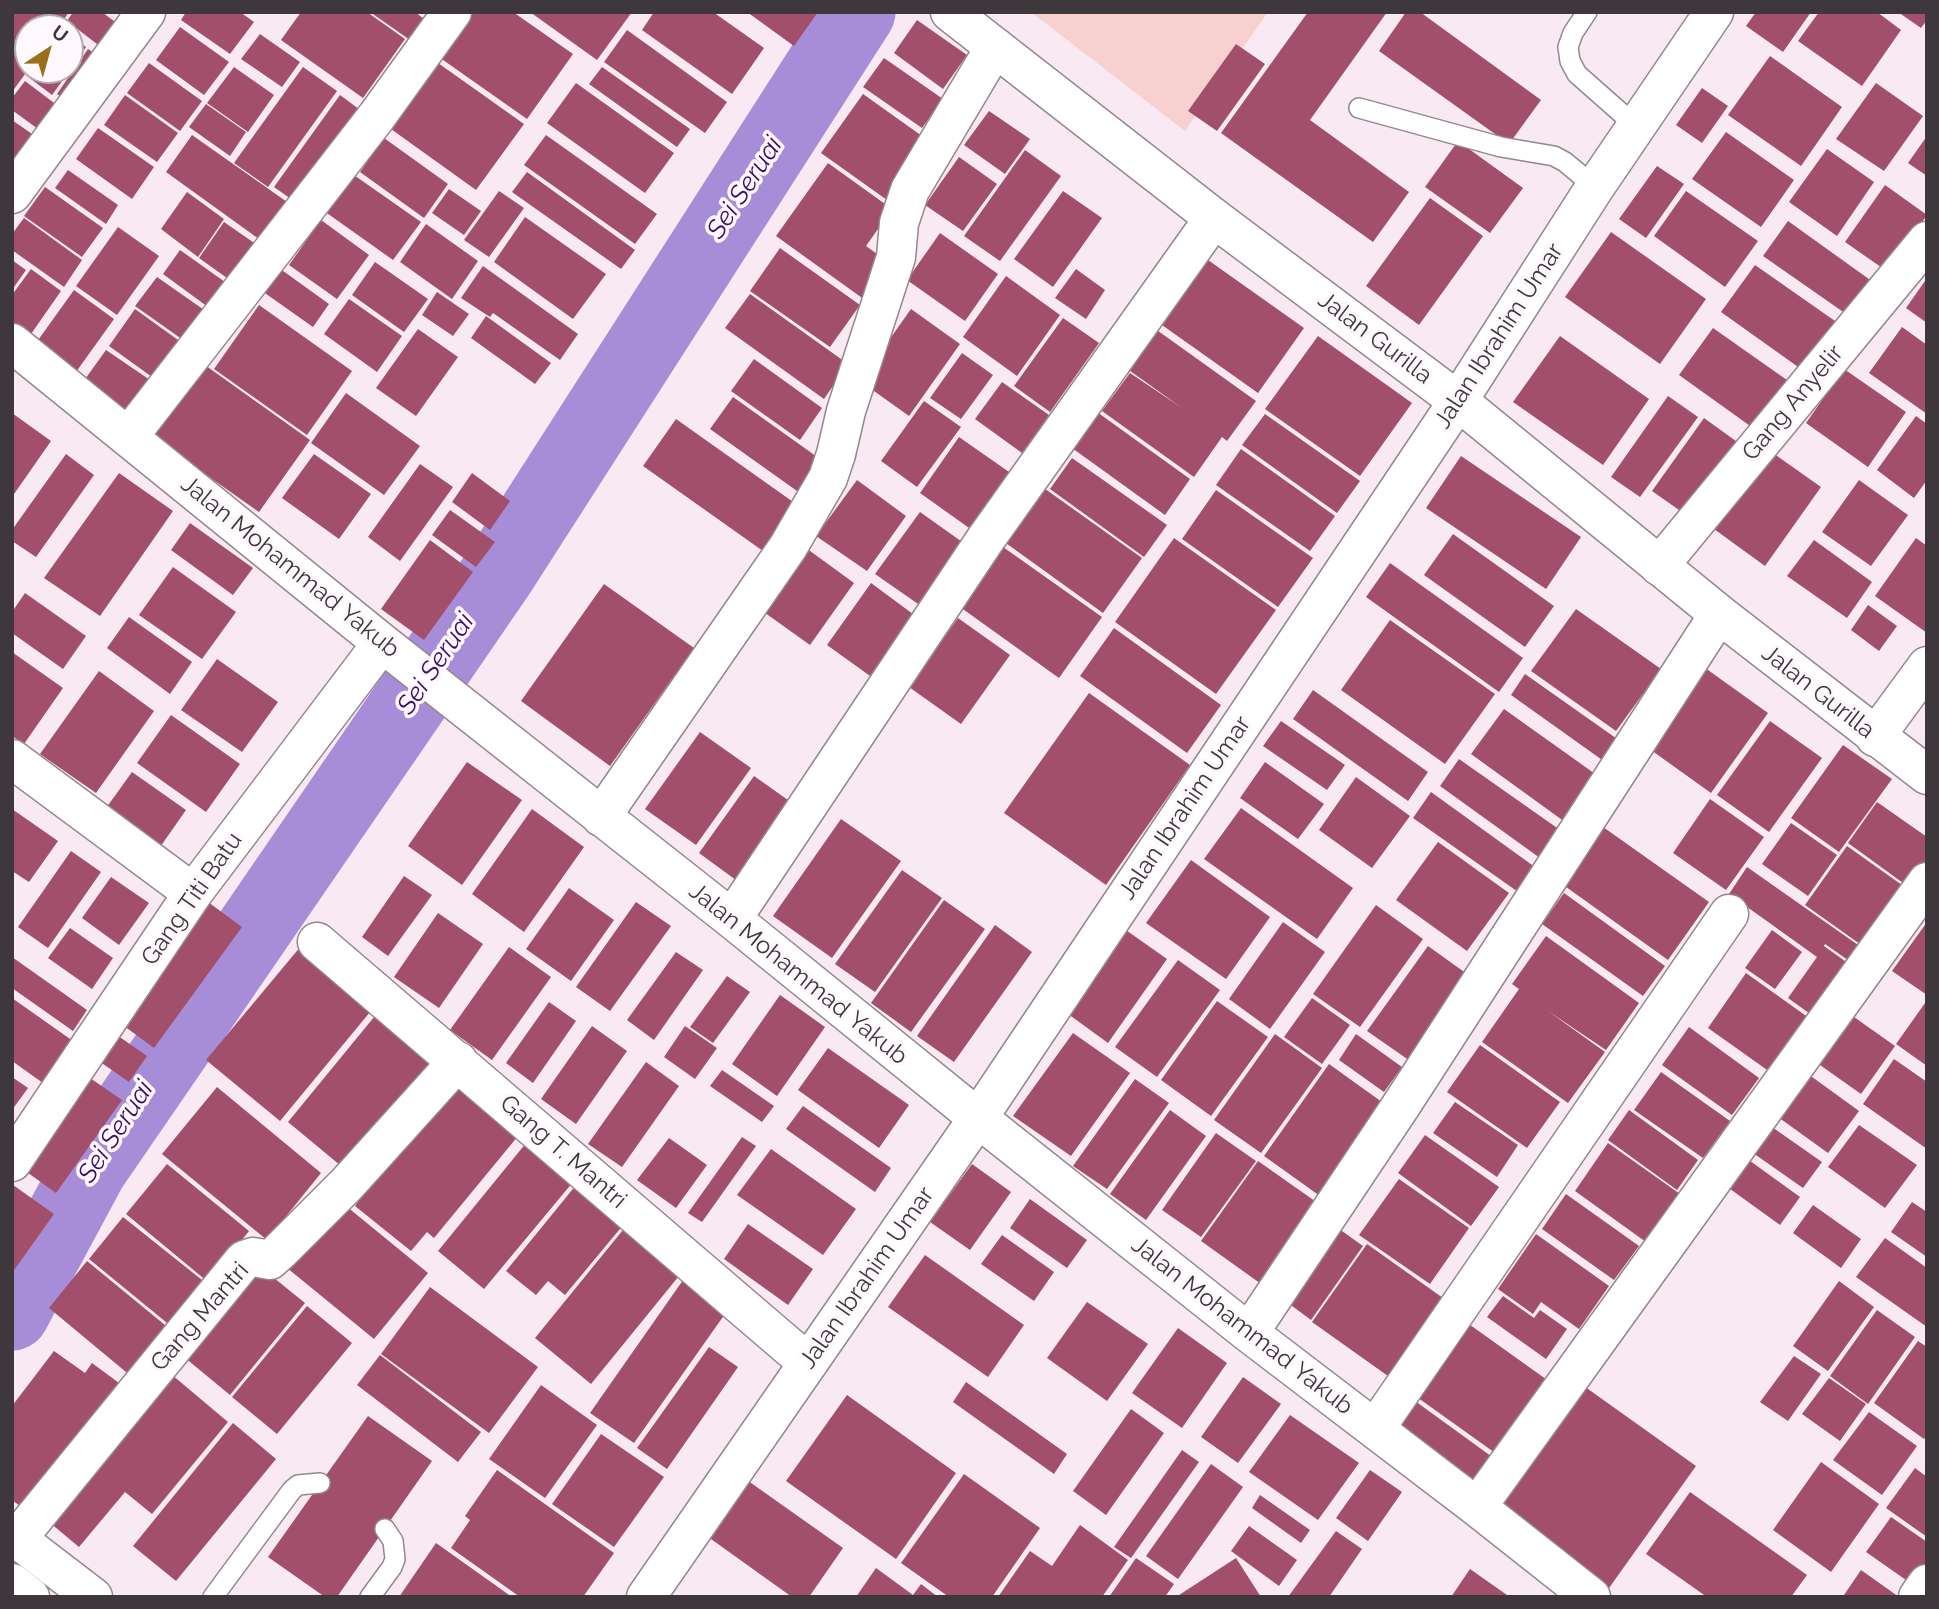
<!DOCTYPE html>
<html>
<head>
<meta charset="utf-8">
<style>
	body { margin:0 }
	#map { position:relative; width:1939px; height:1609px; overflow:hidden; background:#f8e9f2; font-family:Raleway,sans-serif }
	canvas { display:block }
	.frame { position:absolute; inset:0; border:14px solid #3e383c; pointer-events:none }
	.north { position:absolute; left:14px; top:14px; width:70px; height:70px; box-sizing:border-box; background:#fff9fd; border:2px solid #b2acb0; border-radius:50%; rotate:36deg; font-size:19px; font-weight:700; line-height:28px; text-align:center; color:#3e383c }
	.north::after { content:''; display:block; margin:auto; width:24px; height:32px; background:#98701c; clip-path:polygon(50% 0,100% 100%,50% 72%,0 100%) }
</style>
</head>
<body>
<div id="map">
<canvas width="1939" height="1609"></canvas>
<div class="frame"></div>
<div class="north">U</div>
</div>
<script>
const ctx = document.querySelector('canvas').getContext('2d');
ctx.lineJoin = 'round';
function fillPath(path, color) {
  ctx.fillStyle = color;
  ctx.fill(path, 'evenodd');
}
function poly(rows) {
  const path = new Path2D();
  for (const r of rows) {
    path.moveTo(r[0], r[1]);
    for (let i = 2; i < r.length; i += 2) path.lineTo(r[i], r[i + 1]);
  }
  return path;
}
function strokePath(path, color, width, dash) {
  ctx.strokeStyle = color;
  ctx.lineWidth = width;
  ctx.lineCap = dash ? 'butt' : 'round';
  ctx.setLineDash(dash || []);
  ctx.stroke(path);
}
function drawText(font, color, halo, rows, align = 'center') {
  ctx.font = font + ' Raleway,sans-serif';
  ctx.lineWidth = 7;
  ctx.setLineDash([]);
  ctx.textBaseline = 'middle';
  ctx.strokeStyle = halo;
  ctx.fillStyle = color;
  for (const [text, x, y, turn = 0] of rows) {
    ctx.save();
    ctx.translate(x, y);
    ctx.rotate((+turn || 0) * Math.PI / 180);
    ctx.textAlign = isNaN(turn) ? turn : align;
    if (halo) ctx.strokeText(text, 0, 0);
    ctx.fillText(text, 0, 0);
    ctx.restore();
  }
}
const green = poly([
	[1031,12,1268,12,1185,131]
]);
const river = poly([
	[12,1313,90,1168,499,572,858,12]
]);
const building = poly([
	[12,12,69,12,58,28,28,28,28,70,12,92],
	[73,12,102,12,127,31,110,54,67,21],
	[186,12,240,12,254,22,230,54,181,20],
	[301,12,367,12,405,39,363,98,281,40],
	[370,12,415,12,424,19,410,40],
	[466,12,513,12,573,54,527,119,436,55],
	[530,12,632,12,597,60],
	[654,12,713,12,764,48,732,94,642,30],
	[747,12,818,12,794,46],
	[1308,12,1387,12,1310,120,1409,192,1373,242,1221,133],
	[1406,12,1420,12,1541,100,1509,144,1379,51],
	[1756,12,1811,12,1783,52,1746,26],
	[1819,12,1877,12,1901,30,1862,86,1798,41],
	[1898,12,1927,12,1927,20,1921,28],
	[917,20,967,55,943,89,894,53],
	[180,27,229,62,204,95,156,60],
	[627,30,727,102,705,133,604,62],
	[260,34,300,62,282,87,241,59],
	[70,35,86,47,70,70],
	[1236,44,1265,64,1217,131,1188,111],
	[88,49,106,61,75,106,57,94],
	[1770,56,1842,107,1801,166,1728,115],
	[431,58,524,124,476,190,384,124],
	[884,58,943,99,922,128,863,87],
	[149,63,202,101,180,131,127,93],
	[234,67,274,95,248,132,207,103],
	[303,67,337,91,268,187,234,163],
	[602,67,690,129,677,147,589,84],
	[31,70,70,70,52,95,27,76],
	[25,81,66,112,49,137,12,110,12,98],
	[576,83,674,153,645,193,547,123],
	[1876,83,1923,116,1884,171,1836,139],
	[1702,88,1728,106,1702,143,1676,125],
	[863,94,929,141,887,200,821,153],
	[125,95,178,133,157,162,104,125],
	[340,95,367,115,301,206,274,187],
	[206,104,246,132,230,156,189,127],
	[989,111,1030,139,1005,174,964,145],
	[12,120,45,143,12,172],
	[98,128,154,167,132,199,76,159],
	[1726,132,1794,180,1761,227,1692,179],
	[192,135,297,209,270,247,166,172],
	[546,135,657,214,635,244,524,165],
	[1927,136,1927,176,1908,163],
	[384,138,448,184,424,218,360,172],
	[1458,141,1523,188,1490,233,1425,187],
	[1827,149,1874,182,1837,236,1789,202],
	[1025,150,1061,176,1000,261,964,236],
	[959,157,997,184,963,231,925,205],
	[828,163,892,209,866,246,891,264,865,300,776,236],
	[1657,166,1684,184,1646,238,1619,219],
	[68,170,118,205,106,224,55,188],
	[527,172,635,250,621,269,512,192],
	[351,173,421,222,393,260,324,211],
	[1885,185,1927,215,1888,272,1845,242],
	[45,187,103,228,82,257,24,216],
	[449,189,481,211,464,235,432,213],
	[499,191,524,208,489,257,464,240],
	[1063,191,1102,218,1053,287,1014,259],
	[1686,191,1758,241,1725,287,1654,236],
	[187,192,224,219,198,257,161,229],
	[1430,198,1483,236,1419,325,1366,286],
	[525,217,606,274,573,319,494,262],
	[24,218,82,260,64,287,12,250,12,234],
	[321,220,369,255,337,299,289,265],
	[1788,221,1873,282,1849,316,1763,256],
	[224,222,260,247,234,283,199,258],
	[426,224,478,261,452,299,400,262],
	[118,227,159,256,117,315,76,286],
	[1611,232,1706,299,1660,364,1565,297],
	[940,233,998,274,965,321,907,280],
	[780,248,860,305,830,347,750,291],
	[180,250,225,282,208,307,163,274],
	[12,260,26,270,12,290],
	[1208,260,1304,328,1258,393,1162,325],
	[375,262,428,299,404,332,352,295],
	[1755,265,1835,321,1801,369,1721,312],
	[483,266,578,334,560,360,493,313,490,317,461,298],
	[279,268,329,304,313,327,262,291],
	[31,269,61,291,31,334,12,321,12,295],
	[1076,269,1105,290,1086,319,1055,298],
	[1006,276,1060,315,1017,376,963,337],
	[157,277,207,312,186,342,135,306],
	[1927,278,1927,323,1906,308],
	[74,290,114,319,76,372,36,343],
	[437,292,469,314,453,336,422,315],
	[750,294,848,364,824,399,725,328],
	[349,299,402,336,377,372,324,334],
	[259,305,352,371,307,435,214,369],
	[135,309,185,345,159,382,109,346],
	[911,309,960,344,909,416,860,381],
	[486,316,551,363,535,384,471,338],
	[1063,318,1099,343,1050,412,1014,386],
	[1902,327,1927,345,1927,414,1869,373],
	[1154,328,1256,401,1227,441,1222,437,1194,477,1102,411,1130,373,1182,408,1126,368],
	[1713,328,1794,385,1760,433,1679,375],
	[418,329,458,357,416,416,376,388],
	[1318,336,1412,403,1360,476,1265,409],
	[1560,336,1649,399,1603,465,1513,402],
	[106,350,150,380,126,414,83,382],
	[962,353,993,375,961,419,930,398],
	[754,359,822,408,800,440,731,391],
	[202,363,310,440,259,512,151,436],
	[1844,369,1906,412,1868,467,1806,423],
	[1002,382,1049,415,1022,453,975,419],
	[346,393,420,446,384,495,311,443],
	[1668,396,1698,417,1640,497,1611,477],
	[733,397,827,464,804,496,710,429],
	[924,401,961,427,917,487,881,461],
	[1097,412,1190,479,1165,515,1072,448],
	[12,413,51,441,12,497],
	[1265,414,1360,481,1337,513,1242,445],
	[1916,416,1927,424,1927,480,1914,498,1877,470],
	[1704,418,1740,444,1689,517,1652,491],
	[676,419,796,504,763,551,643,466],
	[959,437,1019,479,979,535,920,493],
	[1241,449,1335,516,1310,551,1216,485],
	[1770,451,1821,487,1765,566,1714,529],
	[66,454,94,475,36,557,12,541,12,530],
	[314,454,371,494,339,539,282,498],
	[1461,456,1581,537,1546,589,1426,508],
	[1072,458,1167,525,1144,557,1050,489],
	[420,464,453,487,400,561,368,537],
	[119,473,173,511,100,616,44,578],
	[472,473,510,501,490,530,452,502],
	[857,480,906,516,867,571,816,536],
	[1859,480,1908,515,1871,566,1822,532],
	[1041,486,1142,558,1103,613,1003,541],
	[1216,490,1313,558,1278,607,1182,539],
	[450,510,495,542,476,567,432,535],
	[920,512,965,544,921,606,875,574],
	[190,523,253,568,233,595,171,550],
	[1453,534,1554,606,1525,647,1424,575],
	[1174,538,1276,610,1216,694,1115,622],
	[1916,538,1927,546,1927,633,1875,596],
	[430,540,473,572,424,640,381,609],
	[1814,540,1872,582,1847,618,1787,576],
	[1003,547,1102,617,1059,678,960,607],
	[806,548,854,583,810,645,761,610],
	[1390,563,1523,658,1499,692,1366,597],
	[173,567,236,612,202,659,139,615],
	[871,583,921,620,877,681,827,645],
	[604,584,694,648,610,766,521,701],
	[25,593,86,636,63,669,12,633,12,612],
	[1868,605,1897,626,1879,651,1851,630],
	[1576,609,1661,669,1616,731,1531,671],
	[129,617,192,662,170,694,107,648],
	[958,618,1010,655,961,724,909,687],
	[1390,620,1495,694,1445,764,1341,690],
	[1114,628,1221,705,1187,753,1080,676],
	[12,652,63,688,24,744,12,736],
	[217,659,278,702,242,752,181,710],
	[1701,665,1768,713,1711,793,1644,745],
	[99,671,154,711,96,793,40,754],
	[1525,674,1620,741,1605,762,1511,695],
	[1313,690,1428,772,1408,801,1293,719],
	[1089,693,1190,765,1106,885,1004,813],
	[1504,709,1598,776,1565,822,1471,754],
	[171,715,240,764,206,812,137,763],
	[1281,721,1345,765,1327,790,1263,746],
	[1770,721,1822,758,1769,832,1717,795],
	[700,732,751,768,696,845,645,809],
	[1843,745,1892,779,1839,852,1791,818],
	[1459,759,1560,830,1540,858,1440,786],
	[467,762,522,800,462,885,408,846],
	[1265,762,1324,804,1298,839,1240,798],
	[132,772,186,810,158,850,104,811],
	[754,776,795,805,740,883,699,853],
	[1356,777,1410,816,1372,868,1319,830],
	[1431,792,1539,870,1521,894,1413,818],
	[1710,799,1764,837,1726,890,1673,853],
	[1877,802,1927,837,1927,865,1910,888,1848,843],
	[1241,808,1353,888,1317,939,1204,859],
	[12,809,58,841,29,882,12,871],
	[532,809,584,847,524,932,472,894],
	[841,819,901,861,832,958,773,916],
	[1596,822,1709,902,1668,960,1555,879],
	[1791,823,1837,855,1808,896,1762,864],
	[1438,842,1509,893,1467,951,1396,900],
	[1847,846,1909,890,1867,949,1805,905],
	[71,851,101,872,48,948,18,927],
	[1191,860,1270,917,1226,979,1146,923],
	[1747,867,1868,952,1858,967,1825,944,1824,946,1856,969,1820,1021,1788,998,1817,957,1729,894],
	[902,870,942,898,875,992,835,964],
	[404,876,432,895,388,956,362,937],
	[111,877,149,903,119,945,82,918],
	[569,888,614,920,571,981,526,949],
	[1564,893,1665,966,1643,996,1542,924],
	[944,900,985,929,911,1032,871,1003],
	[208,902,242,927,154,1048,120,1023],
	[636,902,671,926,610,1011,576,987],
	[1376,905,1423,939,1360,1027,1313,994],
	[438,913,483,944,439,1008,394,977],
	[1283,922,1325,952,1270,1029,1229,999],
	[1927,922,1927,995,1892,971],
	[995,925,1032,952,954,1062,917,1036],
	[70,928,113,958,92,989,48,958],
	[1123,928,1167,959,1108,1043,1064,1011],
	[1772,930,1802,952,1775,989,1745,968],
	[1546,936,1639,1003,1606,1050,1548,1011,1605,1052,1568,1103,1482,1042,1519,989,1512,984],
	[301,946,375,1006,280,1121,206,1060],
	[1428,946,1474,979,1413,1063,1367,1031],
	[509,947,551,977,492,1060,450,1030],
	[676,952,703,970,654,1040,627,1020],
	[12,957,87,1010,73,1031,12,988],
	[1178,960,1220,990,1157,1077,1115,1047],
	[1746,973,1809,1018,1770,1072,1708,1028],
	[727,976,750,992,713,1043,690,1027],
	[780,995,825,1027,777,1096,732,1064],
	[12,998,80,1046,50,1088,12,1061],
	[1312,998,1350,1025,1322,1064,1284,1037],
	[1217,1001,1268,1037,1211,1116,1161,1080],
	[549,1002,576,1021,533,1083,506,1063],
	[1925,1003,1927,1004,1927,1066,1896,1044],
	[379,1011,444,1063,352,1175,288,1122],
	[1854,1017,1895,1046,1861,1094,1820,1065],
	[592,1026,627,1051,576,1124,541,1099],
	[685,1026,717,1048,695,1079,664,1057],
	[1689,1027,1759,1078,1732,1115,1662,1065],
	[114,1033,147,1056,129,1082,96,1059],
	[1073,1033,1130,1073,1071,1156,1013,1116],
	[1275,1034,1322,1068,1261,1153,1214,1120],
	[1356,1034,1402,1067,1384,1092,1339,1060],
	[1480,1045,1560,1102,1527,1148,1447,1092],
	[828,1048,909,1105,879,1148,798,1090],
	[1894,1059,1927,1082,1927,1149,1863,1104],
	[646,1062,679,1086,622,1167,588,1144],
	[1329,1064,1393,1110,1327,1201,1264,1156],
	[451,1070,523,1130,434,1238,427,1232,411,1251,355,1206],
	[722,1070,774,1106,762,1122,710,1086],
	[1661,1072,1730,1121,1703,1158,1634,1110],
	[1808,1074,1859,1111,1828,1153,1778,1117],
	[12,1077,28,1088,12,1110],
	[90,1078,122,1100,56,1193,24,1170],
	[1135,1079,1169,1103,1107,1189,1073,1166],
	[217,1087,321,1173,267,1240,162,1154],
	[1455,1102,1518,1145,1497,1177,1433,1133],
	[803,1106,891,1168,875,1192,786,1129],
	[1170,1110,1206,1136,1146,1220,1110,1194],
	[1629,1110,1698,1160,1677,1190,1608,1140],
	[1859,1125,1917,1165,1885,1208,1828,1167],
	[1772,1127,1822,1162,1803,1188,1753,1153],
	[1216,1133,1256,1161,1201,1237,1162,1210],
	[1425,1135,1499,1187,1471,1226,1398,1173],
	[531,1137,578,1176,484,1289,438,1251],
	[742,1137,756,1146,702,1222,688,1213],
	[669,1138,707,1165,676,1208,637,1180],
	[1608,1143,1680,1194,1646,1242,1575,1191],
	[771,1149,856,1209,823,1255,737,1195],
	[1746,1158,1800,1197,1780,1225,1726,1186],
	[1258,1161,1329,1211,1271,1291,1201,1241],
	[167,1164,249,1231,208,1282,126,1214],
	[972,1164,1011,1192,970,1250,930,1222],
	[581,1179,629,1218,565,1295,548,1281,536,1295,506,1271],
	[1399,1179,1469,1228,1430,1284,1359,1235],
	[13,1185,54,1214,12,1273,12,1187],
	[1566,1194,1639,1246,1614,1280,1542,1229],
	[335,1197,428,1273,374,1339,281,1263],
	[1030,1199,1087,1240,1067,1268,1010,1228],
	[1912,1202,1927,1212,1927,1257,1891,1232],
	[1813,1205,1861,1239,1841,1268,1793,1233],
	[123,1217,207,1284,172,1327,89,1259],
	[1328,1221,1363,1246,1311,1320,1276,1294],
	[748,1224,813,1269,788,1305,724,1259],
	[627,1225,683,1271,591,1384,535,1338],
	[1536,1234,1609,1286,1579,1329,1541,1302,1533,1314,1498,1289],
	[1002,1235,1054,1272,1034,1301,981,1264],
	[1885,1238,1927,1268,1927,1327,1856,1277],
	[1367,1244,1450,1303,1395,1381,1312,1322],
	[925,1255,1024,1325,988,1377,888,1307],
	[87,1261,171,1330,132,1377,49,1308],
	[253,1261,305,1303,230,1395,178,1352],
	[688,1273,732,1304,634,1443,590,1413],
	[1839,1281,1874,1307,1828,1371,1793,1346],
	[430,1287,538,1367,489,1433,381,1354],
	[1503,1296,1534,1318,1540,1310,1567,1329,1546,1359,1487,1317],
	[1087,1302,1148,1344,1107,1401,1047,1358],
	[307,1306,352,1343,277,1434,232,1397],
	[1877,1310,1915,1337,1868,1404,1830,1376],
	[1466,1322,1550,1382,1498,1455,1414,1395],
	[1178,1328,1227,1363,1182,1428,1132,1393],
	[1918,1341,1927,1347,1927,1435,1924,1439,1874,1403],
	[709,1347,738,1367,667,1469,637,1448],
	[54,1351,85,1373,92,1363,119,1383,24,1509,12,1500,12,1406],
	[380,1355,481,1432,458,1462,357,1385],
	[1794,1356,1821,1374,1788,1421,1760,1402],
	[165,1369,228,1422,152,1514,125,1492,79,1547,43,1517],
	[1243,1377,1281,1404,1238,1463,1201,1437],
	[1829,1378,1866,1404,1840,1441,1802,1414],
	[966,1382,1067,1454,1054,1474,953,1402],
	[1581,1384,1696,1466,1609,1588,1494,1506],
	[541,1385,597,1425,545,1498,489,1459],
	[847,1395,956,1473,896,1559,786,1481],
	[1415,1401,1495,1459,1478,1483,1397,1425],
	[1131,1409,1164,1433,1106,1515,1073,1491],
	[1869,1412,1917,1446,1882,1495,1833,1460],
	[1290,1415,1359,1463,1318,1520,1249,1472],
	[368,1416,432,1461,337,1597,325,1597,268,1557],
	[233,1423,276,1459,176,1581,133,1546],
	[601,1434,664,1477,614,1547,552,1504],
	[1182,1450,1199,1462,1131,1558,1114,1547],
	[1821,1462,1879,1504,1831,1572,1773,1530],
	[1211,1464,1243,1487,1178,1579,1146,1556],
	[1915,1468,1927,1477,1927,1537,1886,1508],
	[497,1470,614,1553,583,1597,520,1597,451,1548,470,1520,465,1516],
	[1370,1470,1402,1492,1368,1541,1336,1518],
	[964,1474,1040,1528,992,1597,949,1597,901,1563],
	[744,1478,843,1548,809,1597,792,1597,704,1534],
	[1690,1492,1807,1575,1791,1597,1707,1597,1646,1554],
	[1260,1495,1310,1530,1301,1543,1252,1508],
	[1891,1517,1927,1542,1927,1572,1916,1587,1866,1552],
	[1080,1525,1128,1560,1102,1597,998,1597,1030,1551,1052,1566],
	[1249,1526,1297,1560,1279,1586,1231,1551],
	[1336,1531,1362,1549,1329,1597,1288,1597],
	[436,1543,512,1597,399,1597],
	[1136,1558,1174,1584,1165,1597,1109,1597],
	[1236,1558,1261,1597,1176,1597],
	[876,1568,913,1595,921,1584,938,1597,856,1597],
	[1470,1569,1507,1595,1506,1597,1451,1597],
	[1861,1570,1899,1597,1847,1597,1844,1595]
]);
const lane = poly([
	[1587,12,1573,33,1568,47,1570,61,1577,74,1637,127],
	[1359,108,1501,147,1554,156,1565,162,1595,187],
	[213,1597,292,1490,298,1485,320,1483],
	[370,1597,392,1567,395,1559,393,1541,385,1529]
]);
const street = poly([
	[12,194,146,12],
	[12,343,382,643,732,919,978,1118,1249,1333,1477,1507,1591,1597],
	[129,436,377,116,452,12],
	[1659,566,1927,241],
	[1875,737,1927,666],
	[12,759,193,893],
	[601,817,788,547,828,478,836,454,846,411,896,257,899,223,910,190,995,47],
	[732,919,985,540,1214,218],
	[317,942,808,1363],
	[12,1162,193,893,382,643],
	[1249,1333,1402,1104,1719,614],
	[1375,1429,1729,914],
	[1477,1507,1927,882],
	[17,1539,244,1260,253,1257,270,1260,280,1251,347,1184,458,1061],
	[1918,1597,1927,1584]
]);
const secondary = poly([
	[950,12,1214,218,1458,401,1719,614,1927,775],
	[646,1597,978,1118,1458,401,1595,187,1714,12]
]);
const primary = poly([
	[12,1535,93,1597],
	[12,1583,30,1597]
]);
const streetNames = [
	["Jalan Ibrahim Umar",1499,336,-57],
	["Jalan Gurilla",1375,338,37],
	["Gang Anyelir",1793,403,-50],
	["Jalan Mohammad Yakub",290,567,39],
	["Jalan Gurilla",1818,692,38],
	["Jalan Ibrahim Umar",1185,808,-56],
	["Gang Titi Batu",192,899,-55],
	["Jalan Mohammad Yakub",798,974,39],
	["Gang T. Mantri",563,1152,41],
	["Jalan Ibrahim Umar",867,1278,-55],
	["Gang Mantri",200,1317,-49],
	["Jalan Mohammad Yakub",1242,1326,38]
];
const waterNames = [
	["Sei Seruai",745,188,-57],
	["Sei Seruai",436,664,-56],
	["Sei Seruai",116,1132,-57]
];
fillPath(green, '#f7d0cf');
strokePath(river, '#a78cd7', 75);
fillPath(building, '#a14f6a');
strokePath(lane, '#94878f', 22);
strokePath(street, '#94878f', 41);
strokePath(secondary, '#94878f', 41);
strokePath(primary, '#94878f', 41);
strokePath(lane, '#fff', 19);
strokePath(street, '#fff', 38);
strokePath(secondary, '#fff', 38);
strokePath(primary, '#fff', 38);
drawText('24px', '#3e383c', '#fff9fd', streetNames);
drawText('italic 26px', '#3c0f69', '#fff9fd', waterNames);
</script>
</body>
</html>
